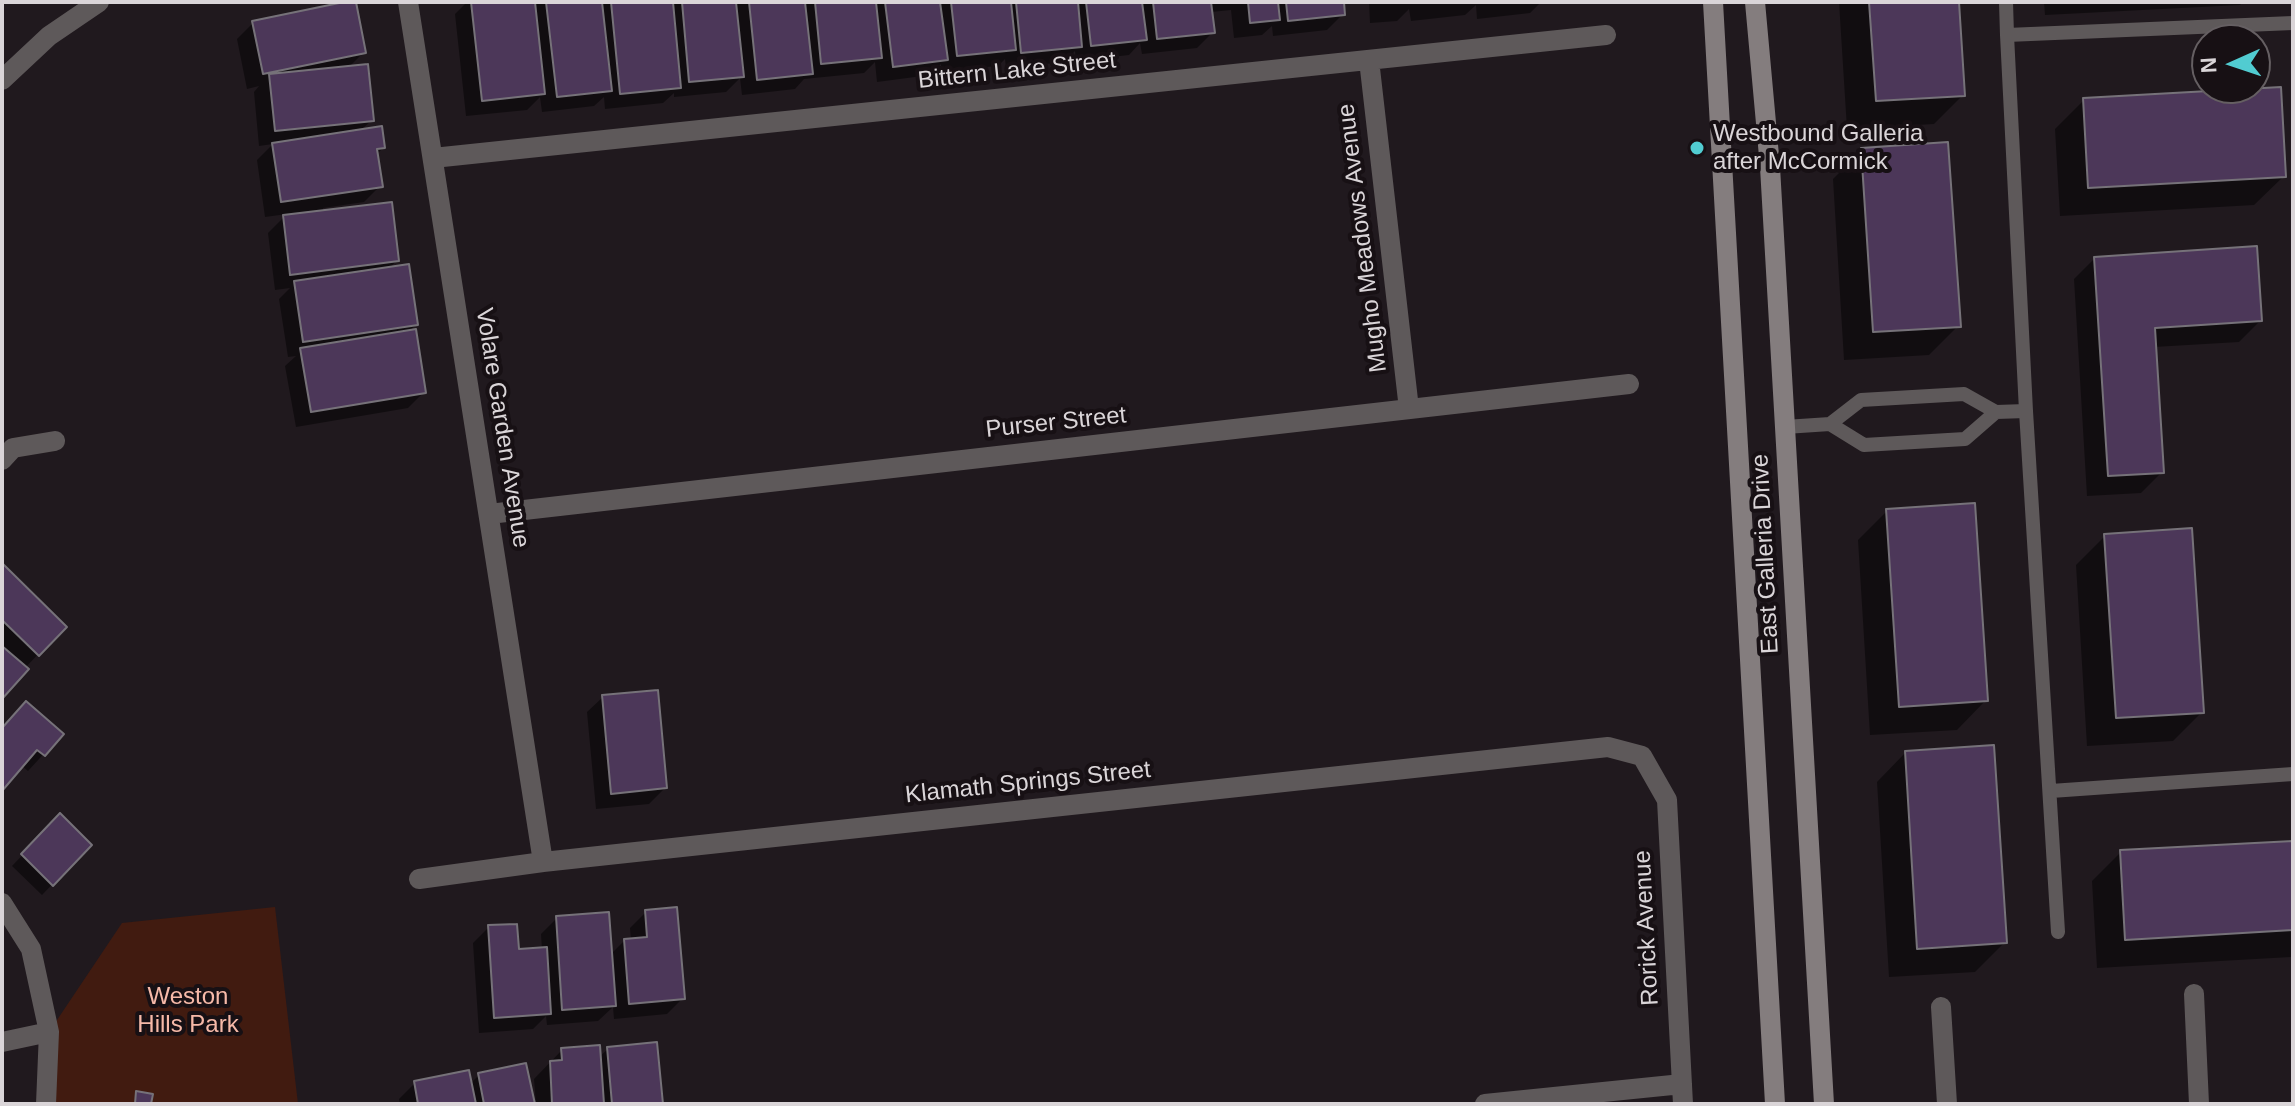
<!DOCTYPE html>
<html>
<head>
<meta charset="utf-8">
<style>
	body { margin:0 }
	#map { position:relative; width:2295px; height:1106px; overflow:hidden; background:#20191e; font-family:Arial,sans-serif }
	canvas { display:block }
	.frame { position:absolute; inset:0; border:4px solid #dad5d8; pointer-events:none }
	.north { position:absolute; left:2191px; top:24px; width:80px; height:80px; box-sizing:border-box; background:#171014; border:2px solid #655f62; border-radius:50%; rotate:267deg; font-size:22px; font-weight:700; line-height:32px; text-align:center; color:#dad5d8 }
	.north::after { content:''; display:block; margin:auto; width:28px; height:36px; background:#51ccd1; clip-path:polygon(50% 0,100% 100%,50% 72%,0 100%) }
</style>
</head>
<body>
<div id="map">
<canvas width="2295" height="1106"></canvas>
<div class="frame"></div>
<div class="north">N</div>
</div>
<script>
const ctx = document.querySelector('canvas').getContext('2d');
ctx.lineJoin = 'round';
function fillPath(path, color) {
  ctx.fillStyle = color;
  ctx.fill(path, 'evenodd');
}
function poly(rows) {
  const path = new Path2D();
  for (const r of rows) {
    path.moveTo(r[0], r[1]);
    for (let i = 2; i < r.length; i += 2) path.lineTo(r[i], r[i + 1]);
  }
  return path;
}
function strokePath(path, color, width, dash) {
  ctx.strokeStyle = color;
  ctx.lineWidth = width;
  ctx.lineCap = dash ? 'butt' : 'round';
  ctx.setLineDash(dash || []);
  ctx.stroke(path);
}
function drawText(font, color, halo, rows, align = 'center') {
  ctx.font = font + ' Arial,sans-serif';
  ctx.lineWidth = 8;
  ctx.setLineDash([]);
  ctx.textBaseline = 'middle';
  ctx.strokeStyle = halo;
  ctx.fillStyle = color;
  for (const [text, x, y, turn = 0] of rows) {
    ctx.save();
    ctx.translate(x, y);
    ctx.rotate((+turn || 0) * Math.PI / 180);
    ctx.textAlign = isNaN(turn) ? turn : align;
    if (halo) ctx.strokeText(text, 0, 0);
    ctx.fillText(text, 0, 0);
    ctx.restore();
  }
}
const green = poly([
	[275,907,298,1104,46,1104,49,1032,122,923]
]);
const shadow = poly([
	[467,2,1342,2,1343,14,1327,30,1273,36,1272,26,1262,35,1234,38,1231,10,1211,12,1213,32,1197,48,1142,54,1140,43,1129,55,1076,61,1075,51,1064,62,1006,68,1005,59,998,66,941,71,941,64,930,75,877,82,875,62,864,73,804,79,795,89,742,95,740,78,726,92,674,97,674,93,663,103,605,109,604,97,594,106,542,112,540,97,527,110,466,116,455,14],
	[1369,2,1541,2,1530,13,1477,19,1476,5,1465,15,1411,21,1409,9,1397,21,1370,23],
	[1839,2,1957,2,1963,95,1934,124,1847,129],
	[2044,2,2243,2,2240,5,2045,15],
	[253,23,364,52,348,68,372,120,360,131,383,148,376,155,380,186,364,202,323,208,324,212,397,260,389,269,416,325,408,332,424,392,408,408,296,427,285,366,296,356,288,357,279,299,290,288,275,290,268,233,287,214,265,217,257,160,273,144,259,146,254,92,259,86,247,89,237,39],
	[2084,100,2284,176,2254,205,2060,216,2055,129],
	[1862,150,1958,326,1929,355,1844,360,1833,179],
	[2095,258,2260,321,2239,342,2154,347,2162,472,2141,493,2087,496,2074,279],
	[1887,511,1986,700,1957,730,1870,735,1858,540],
	[2105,536,2202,712,2173,741,2087,746,2076,565],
	[2,566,64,627,25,668,2,696],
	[603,697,665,788,649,804,596,809,587,712],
	[26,703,61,735,28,771,21,765,2,788,2,728],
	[1906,752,2004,943,1975,972,1889,977,1877,782],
	[60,816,90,845,42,895,12,866],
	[2293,843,2291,957,2097,968,2092,881,2121,852],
	[646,912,683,998,667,1014,614,1019,613,1007,598,1021,547,1025,546,1016,533,1029,479,1033,473,943,489,927,517,951,542,950,541,934,557,918,610,955,624,941,631,940,630,928],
	[608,1049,661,1104,536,1104,534,1079,562,1050,599,1057],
	[479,1075,533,1104,400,1104,399,1099,415,1083,470,1084]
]);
const building = poly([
	[344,2,356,2,366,53,263,74,252,21,344,2],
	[471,2,535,2,545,94,482,101,471,2],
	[546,2,602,2,612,91,557,97,546,2],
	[611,2,673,2,681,88,620,94,611,2],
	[682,2,736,2,744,77,689,82,682,2],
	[749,2,805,2,813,74,757,80,749,2],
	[815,2,876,2,882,58,821,64,815,2],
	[885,2,940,2,948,60,893,67,885,2],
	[951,2,1011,2,1016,50,957,56,951,2],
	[1016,2,1078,2,1082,47,1021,53,1016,2],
	[1086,2,1142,2,1147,40,1091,46,1086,2],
	[1153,2,1211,2,1215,33,1157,39,1153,2],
	[1248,2,1278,2,1280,20,1250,23,1248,2],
	[1286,2,1344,2,1345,15,1288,21,1286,2],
	[1869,2,1959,2,1965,96,1876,101,1869,2],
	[368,64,374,121,275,131,269,74,368,64],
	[2281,87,2286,177,2088,188,2083,98,2281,87],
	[382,126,385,148,377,149,383,187,281,202,272,143,382,126],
	[1948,142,1961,327,1873,332,1861,148,1948,142],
	[392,202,399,261,290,275,283,215,392,202],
	[2257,246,2262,321,2155,328,2164,473,2108,476,2094,257,2257,246],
	[409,264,418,325,303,342,294,281,409,264],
	[416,329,426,393,311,412,300,348,416,329],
	[1975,503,1988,701,1899,707,1886,509,1975,503],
	[2192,528,2204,713,2116,718,2104,534,2192,528],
	[2,563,67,627,39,656,2,620,2,563],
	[2,646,29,669,2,699,2,646],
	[658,690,667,788,611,794,602,695,658,690],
	[26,701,64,734,45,756,37,750,2,791,2,728,26,701],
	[1994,745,2007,943,1917,949,1905,751,1994,745],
	[60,813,92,845,53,886,21,854,60,813],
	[2293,841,2293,930,2125,940,2120,850,2293,841],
	[677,907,685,999,629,1004,624,939,647,937,645,910,677,907],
	[609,912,616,1006,562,1010,556,916,609,912],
	[517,924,519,949,547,947,551,1014,494,1018,488,925,517,924],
	[657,1042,663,1104,612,1104,607,1047,657,1042],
	[600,1045,604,1104,552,1104,550,1061,562,1060,561,1048,600,1045],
	[526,1063,535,1104,484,1104,478,1073,526,1063],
	[469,1070,476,1104,418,1104,414,1081,469,1070],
	[136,1091,153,1094,151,1104,135,1104,136,1091]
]);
const service = poly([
	[2006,2,2007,35],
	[2026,411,2007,35,2293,23],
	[1996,412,2026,411,2058,932],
	[1785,427,1830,424,1861,400,1964,394,1996,412,1965,439,1864,445,1830,424],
	[2051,791,2293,774]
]);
const minor = poly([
	[408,2,543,862],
	[1369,60,1409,409],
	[433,158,1606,35],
	[2,460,13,448,55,441],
	[489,514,1629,384],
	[419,879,543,862,1608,747,1642,756,1667,800,1683,1104],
	[2,903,31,949,49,1032,46,1104],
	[2194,994,2199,1104],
	[1941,1007,1947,1104],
	[2,1042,49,1032],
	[1485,1104,1682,1084]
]);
const tertiary = poly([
	[2,80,49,36,99,2]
]);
const secondary = poly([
	[1713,2,1775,1104],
	[1755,2,1770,167,1824,1104]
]);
const markers = [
	[1697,148,8,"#51ccd1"]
];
const streetNames = [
	["Bittern Lake Street",1017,71,-6],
	["Mugho Meadows Avenue",1363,238,-97],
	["Purser Street",1056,423,-6],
	["Volare Garden Avenue",502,428,81],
	["East Galleria Drive",1766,554,-93],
	["Klamath Springs Street",1028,783,-6],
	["Rorick Avenue",1647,928,-93]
];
const poiNames = [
	["Westbound Galleria",1713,134],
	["after McCormick",1713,162]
];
const parkNames = [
	["Weston",188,997],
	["Hills Park",188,1025]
];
fillPath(green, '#411b10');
fillPath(shadow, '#0007');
fillPath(building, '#4c3759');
strokePath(building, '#767279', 2);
strokePath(service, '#5e595a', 14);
strokePath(minor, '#5e595a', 20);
strokePath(tertiary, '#5e595a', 20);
strokePath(secondary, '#847d7e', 20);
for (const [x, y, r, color] of markers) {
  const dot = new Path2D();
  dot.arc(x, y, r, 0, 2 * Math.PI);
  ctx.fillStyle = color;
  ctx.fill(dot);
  strokePath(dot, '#171014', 3);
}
drawText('24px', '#dad5d8', '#171014', streetNames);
drawText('24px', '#dad5d8', '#171014', poiNames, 'left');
drawText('24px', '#f6b9a8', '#171014', parkNames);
</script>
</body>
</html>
